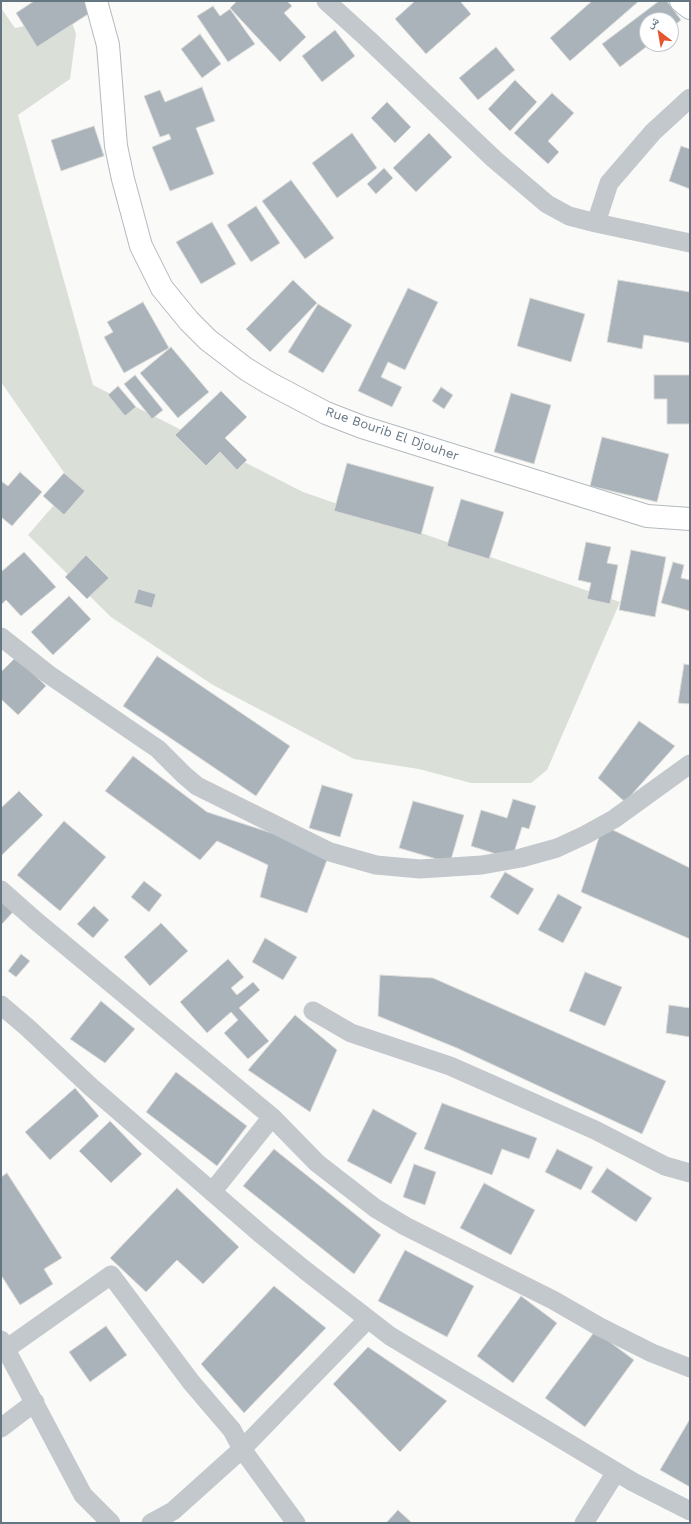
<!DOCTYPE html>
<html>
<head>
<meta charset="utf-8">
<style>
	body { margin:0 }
	#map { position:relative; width:691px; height:1524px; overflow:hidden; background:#fafaf8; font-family:"Work Sans","Noto Naskh Arabic",sans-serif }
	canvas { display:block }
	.frame { position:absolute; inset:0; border:2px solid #657683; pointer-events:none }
	.north { position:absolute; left:639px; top:12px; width:40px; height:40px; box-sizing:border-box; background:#fff; border:1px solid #c1c8cd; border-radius:50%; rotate:329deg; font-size:11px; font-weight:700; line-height:16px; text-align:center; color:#657683 }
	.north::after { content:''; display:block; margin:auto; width:14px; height:18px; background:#e4572e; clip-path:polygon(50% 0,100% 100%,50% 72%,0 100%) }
</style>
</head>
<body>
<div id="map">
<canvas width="691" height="1524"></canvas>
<div class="frame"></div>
<div class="north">ش</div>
</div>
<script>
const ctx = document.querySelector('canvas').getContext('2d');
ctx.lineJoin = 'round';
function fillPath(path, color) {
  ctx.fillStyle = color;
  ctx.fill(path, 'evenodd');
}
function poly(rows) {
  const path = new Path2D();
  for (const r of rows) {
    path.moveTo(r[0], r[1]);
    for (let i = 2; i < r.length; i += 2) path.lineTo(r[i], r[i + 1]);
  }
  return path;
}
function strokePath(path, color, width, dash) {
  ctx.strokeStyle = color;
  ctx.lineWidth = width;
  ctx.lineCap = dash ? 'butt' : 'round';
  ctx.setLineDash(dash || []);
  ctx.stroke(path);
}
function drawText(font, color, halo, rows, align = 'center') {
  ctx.font = font + ' "Work Sans",sans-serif';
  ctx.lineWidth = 4;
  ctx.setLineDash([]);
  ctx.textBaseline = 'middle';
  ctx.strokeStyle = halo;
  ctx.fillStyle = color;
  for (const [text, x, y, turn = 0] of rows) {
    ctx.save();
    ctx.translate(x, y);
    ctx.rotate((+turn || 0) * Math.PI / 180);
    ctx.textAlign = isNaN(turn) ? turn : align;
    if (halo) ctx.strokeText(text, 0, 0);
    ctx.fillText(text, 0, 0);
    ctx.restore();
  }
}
const green = poly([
	[1,8,15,28,70,17,76,34,70,79,18,115,93,385,303,492,620,602,547,770,531,783,471,783,419,769,354,759,213,685,111,617,28,535,72,484,1,382]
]);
const building = poly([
	[34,1,91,1,96,9,37,47,16,13,34,1],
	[237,1,287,1,292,6,284,13,306,37,280,62,230,8,237,1],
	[415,1,460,1,471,14,426,54,395,19,415,1],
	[592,1,639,1,570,61,550,38,592,1],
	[659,1,667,1,681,20,671,28,671,20,647,20,647,44,650,44,620,67,602,44,659,1],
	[213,6,220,16,230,9,255,44,228,62,197,16,213,6],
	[335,30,355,56,322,82,302,56,335,30],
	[200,34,221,64,202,78,181,49,200,34],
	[496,47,515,70,478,100,459,78,496,47],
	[515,80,537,102,510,131,488,109,515,80],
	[202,87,215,121,196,128,214,174,170,191,152,147,171,139,169,134,160,137,144,96,160,90,165,102,202,87],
	[552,93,574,113,548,141,559,152,548,164,514,133,552,93],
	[387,102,411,127,395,143,371,118,387,102],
	[94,126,104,156,61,171,51,140,94,126],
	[352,133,377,168,337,198,312,163,352,133],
	[429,133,452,157,416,192,393,168,429,133],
	[681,146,690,149,690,189,669,181,681,146],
	[384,168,393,178,376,194,367,184,384,168],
	[291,180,334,238,305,259,262,201,291,180],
	[256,206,280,243,251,262,227,225,256,206],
	[212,222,236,264,201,284,176,242,212,222],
	[293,280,317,303,270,352,246,329,293,280],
	[618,280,690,292,690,343,644,335,642,349,607,342,618,280],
	[408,288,438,302,405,370,388,362,381,377,402,387,392,407,358,391,408,288],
	[530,298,585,314,571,362,517,346,530,298],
	[143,302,169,348,124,373,104,337,113,332,107,322,143,302],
	[318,304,352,325,323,373,288,352,318,304],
	[171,347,209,392,178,418,140,373,171,347],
	[135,375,163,410,152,419,124,384,135,375],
	[654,375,690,375,690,424,667,424,667,399,654,399,654,375],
	[118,386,136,407,125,416,108,395,118,386],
	[441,387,453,395,444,409,432,401,441,387],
	[221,391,247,417,225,438,247,460,237,470,220,452,206,466,175,435,221,391],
	[511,393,551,405,534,464,494,452,511,393],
	[602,437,669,454,657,502,590,486,602,437],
	[347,463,434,487,421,535,334,511,347,463],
	[20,472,42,492,12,526,1,517,1,481,8,486,20,472],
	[64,473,85,491,64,515,43,496,64,473],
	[461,499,504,512,489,559,447,546,461,499],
	[586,542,611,547,607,563,618,565,610,604,587,599,591,583,578,580,586,542],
	[631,550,666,557,655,617,619,610,631,550],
	[24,552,56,587,21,616,6,600,1,605,1,572,24,552],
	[86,555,109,578,87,599,65,577,86,555],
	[673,562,684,565,681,578,690,580,690,611,661,603,673,562],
	[138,589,156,594,152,608,134,603,138,589],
	[69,596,91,619,53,655,31,632,69,596],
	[157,656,290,746,256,796,123,706,157,656],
	[16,657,46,686,18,715,1,699,1,672,16,657],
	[684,664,690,665,690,704,678,703,684,664],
	[639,721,675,746,625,802,598,778,639,721],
	[133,756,207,812,330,852,307,913,260,897,268,865,217,841,200,860,105,791,133,756],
	[322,785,353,794,340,837,309,828,322,785],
	[19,791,43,815,1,856,1,808,19,791],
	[513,799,536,806,529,829,522,827,512,859,471,846,481,810,507,818,513,799],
	[413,801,464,815,450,863,399,848,413,801],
	[64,821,106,857,60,911,17,875,64,821],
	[603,825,690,868,690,939,581,892,603,825],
	[505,872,534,889,518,915,490,897,505,872],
	[144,881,162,895,149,912,131,897,144,881],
	[558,894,582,907,563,943,538,930,558,894],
	[1,902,13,912,1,925,1,902],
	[94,906,109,920,93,938,77,924,94,906],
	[161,923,188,951,150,986,124,957,161,923],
	[265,938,297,957,283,980,252,962,265,938],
	[21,954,30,961,16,977,8,971,21,954],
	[228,959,244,977,231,988,237,995,253,982,260,990,239,1008,269,1041,248,1059,224,1033,238,1020,231,1012,207,1033,180,1002,228,959],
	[585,972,622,987,605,1026,569,1011,585,972],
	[380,975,433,978,666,1081,642,1134,457,1048,378,1016,380,975],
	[101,1001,135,1029,105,1063,70,1039,101,1001],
	[669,1005,690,1008,690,1037,666,1033,669,1005],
	[295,1015,337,1050,310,1112,248,1070,295,1015],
	[176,1072,247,1126,217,1166,146,1112,176,1072],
	[75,1088,99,1116,50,1160,25,1132,75,1088],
	[442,1103,537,1138,529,1159,502,1149,492,1175,424,1149,442,1103],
	[373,1109,417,1133,391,1184,347,1161,373,1109],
	[110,1121,142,1154,111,1183,79,1151,110,1121],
	[274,1149,381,1235,354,1274,243,1186,274,1149],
	[557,1149,593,1167,581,1190,545,1172,557,1149],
	[414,1164,436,1172,425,1205,403,1197,414,1164],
	[607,1168,652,1198,636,1222,591,1192,607,1168],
	[7,1173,62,1258,44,1269,53,1284,20,1305,1,1275,1,1177,7,1173],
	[484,1183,535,1210,511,1255,460,1228,484,1183],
	[177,1188,239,1247,203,1284,177,1260,146,1292,110,1258,177,1188],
	[405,1250,474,1286,447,1337,378,1301,405,1250],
	[274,1286,326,1328,244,1413,201,1364,274,1286],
	[521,1296,557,1323,513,1383,477,1356,521,1296],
	[106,1326,127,1355,90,1382,69,1352,106,1326],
	[595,1331,634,1360,585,1427,545,1398,595,1331],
	[368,1347,447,1401,400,1452,333,1384,368,1347],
	[690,1419,690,1487,660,1470,690,1419],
	[398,1510,412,1523,386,1523,398,1510]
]);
const street = poly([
	[326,1,369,40,494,159,547,204,569,216,596,223,690,243],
	[596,223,609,183,653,132,690,98],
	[1,637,48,674,158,749,184,775,197,786,330,852,376,865,420,869,482,865,521,858,557,848,585,835,614,819,690,764],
	[1,890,36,921,272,1117,317,1163,375,1208,405,1226,553,1300,600,1327,652,1353,690,1368],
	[1,1005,28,1028,91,1087,262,1235,306,1271,390,1336,633,1482,690,1511],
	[313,1011,351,1033,450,1066,595,1130,665,1166,690,1173],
	[212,1192,272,1117],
	[1,1340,83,1495,111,1523],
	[6,1349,111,1275,191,1382,232,1430,242,1449,296,1523],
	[1,1428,35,1402],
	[151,1523,173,1511,242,1449,368,1319],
	[584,1523,616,1472]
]);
const secondary = poly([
	[96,1,108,45,116,146,123,179,141,246,162,288,189,321,208,340,246,369,269,383,326,413,362,427,647,516,690,519],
	[681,1,690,8]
]);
const streetNames = [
	["Rue Bourib El Djouher",392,434,19]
];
fillPath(green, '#dadfd7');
fillPath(building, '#aab3b9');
strokePath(building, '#dcdcda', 1);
strokePath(secondary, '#b3babf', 24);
strokePath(street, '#c3c8cc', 19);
strokePath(secondary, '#fff', 22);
drawText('13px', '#657683', '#fff', streetNames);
</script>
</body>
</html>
